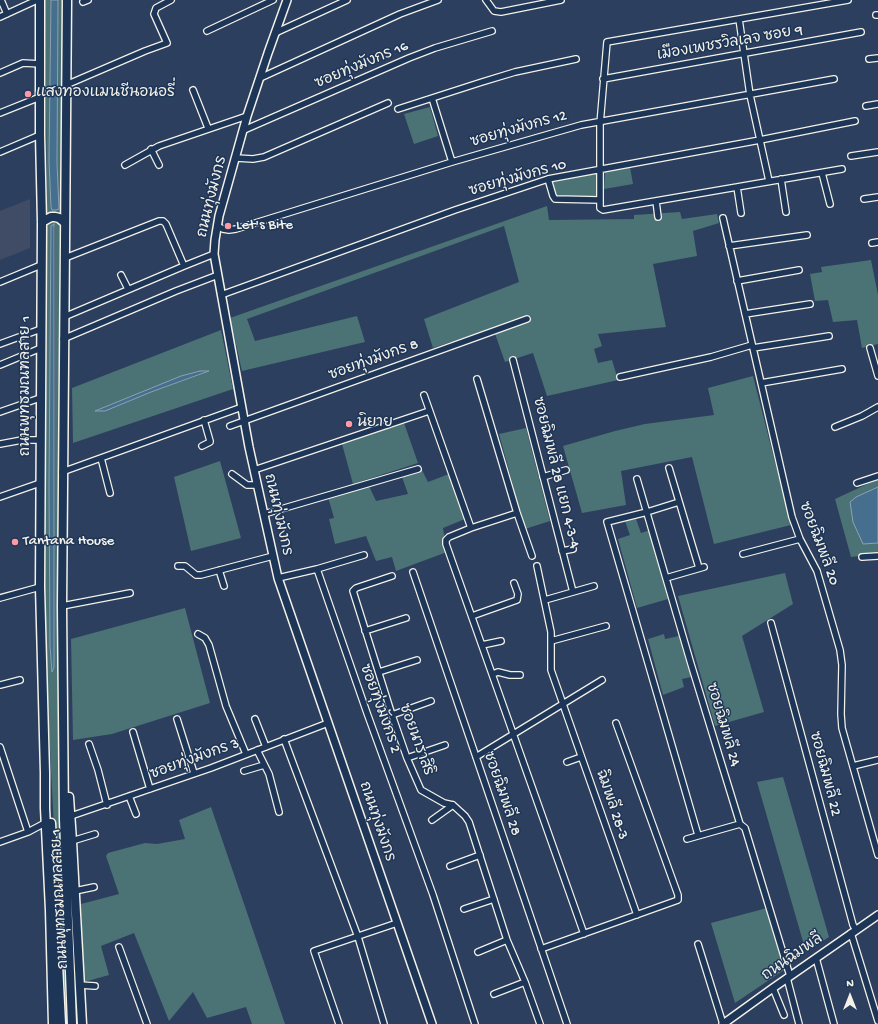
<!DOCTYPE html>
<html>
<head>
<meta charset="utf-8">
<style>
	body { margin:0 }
	#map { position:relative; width:878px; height:1024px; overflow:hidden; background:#2d3f5e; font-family:"Gochi Hand",sans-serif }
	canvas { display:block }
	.north { position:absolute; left:830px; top:976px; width:40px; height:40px; -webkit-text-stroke:3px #1d3557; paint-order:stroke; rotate:0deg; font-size:11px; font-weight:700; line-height:16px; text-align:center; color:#f4f1e8 }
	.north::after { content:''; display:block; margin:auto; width:14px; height:18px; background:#f4f1e8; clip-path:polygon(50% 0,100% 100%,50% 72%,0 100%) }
</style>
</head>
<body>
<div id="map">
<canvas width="878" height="1024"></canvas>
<div class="north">N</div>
</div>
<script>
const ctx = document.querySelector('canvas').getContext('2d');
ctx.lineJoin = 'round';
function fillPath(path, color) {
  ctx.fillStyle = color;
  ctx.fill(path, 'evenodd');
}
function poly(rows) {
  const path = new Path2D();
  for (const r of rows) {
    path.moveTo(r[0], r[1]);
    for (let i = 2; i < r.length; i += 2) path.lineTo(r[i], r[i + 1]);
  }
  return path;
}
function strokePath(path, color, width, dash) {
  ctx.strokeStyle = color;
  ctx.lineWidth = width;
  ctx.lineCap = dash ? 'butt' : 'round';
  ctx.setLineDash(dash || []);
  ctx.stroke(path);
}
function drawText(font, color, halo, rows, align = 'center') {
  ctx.font = font + ' "Gochi Hand","Playpen Sans Thai",sans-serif';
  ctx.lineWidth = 3;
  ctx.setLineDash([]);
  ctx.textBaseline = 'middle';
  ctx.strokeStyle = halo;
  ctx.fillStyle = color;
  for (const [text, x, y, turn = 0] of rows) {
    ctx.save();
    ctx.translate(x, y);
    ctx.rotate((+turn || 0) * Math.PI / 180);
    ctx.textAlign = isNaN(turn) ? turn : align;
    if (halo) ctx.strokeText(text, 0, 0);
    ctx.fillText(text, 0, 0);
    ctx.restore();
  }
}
const built = poly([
	[30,199,30,248,0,260,0,211]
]);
const green = poly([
	[45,0,51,0,49,161,51,207,52,210,56,210,59,209,57,163,58,0,63,0,61,171,63,216,47,215],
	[430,107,438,136,414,144,404,114],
	[630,167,633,184,604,189,605,171],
	[594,173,599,174,598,197,559,197,556,195,553,182],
	[547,206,549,220,634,219,634,215,680,212,682,219,717,214,719,223,693,231,697,256,653,264,666,327,598,334,602,346,594,349,598,363,612,360,618,380,547,396,533,353,505,362,493,328,433,348,424,319,519,282,504,226,247,319,255,341,357,316,365,342,242,371,230,318],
	[50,222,58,222,60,225,60,229,59,301,59,678,62,863,76,1024,57,1024,58,909,44,629,46,225],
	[51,226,55,227,54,667,52,671,50,646,49,487],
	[871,260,878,295,878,344,862,348,857,320,833,322,828,300,815,301,810,274,822,272,821,267],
	[221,330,233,389,73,443,72,388],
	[208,371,199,375,96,411,103,408],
	[753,376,791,525,714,544,692,457,621,471,626,505,582,513,563,446,615,431,645,424,714,415,708,388],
	[404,423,418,463,353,484,342,444],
	[526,428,550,521,525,529,499,434],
	[220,461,241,538,191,551,174,477],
	[422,470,428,482,449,474,465,519,443,528,447,552,396,571,392,557,376,561,366,536,335,544,329,519,334,518,328,497,369,486,376,501,408,494,402,477],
	[878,479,878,554,851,557,835,499],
	[636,519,641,533,650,530,668,599,637,608,618,539,630,535,625,521],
	[785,573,793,604,742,636,764,712,715,726,678,596],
	[185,608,210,703,112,734,73,740,71,639],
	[664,634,665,639,679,636,691,677,682,679,684,687,663,695,648,639],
	[783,777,829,937,806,952,757,782],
	[211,807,285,1024,252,1024,246,1007,207,1018,193,992,169,1021,134,933,101,946,109,975,84,982,81,904,119,894,106,856,108,853,145,843,157,844,185,839,179,820],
	[767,908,784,970,735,1003,711,923]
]);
const water = poly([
	[51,0,58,0,57,163,59,209,56,210,52,210,51,207,49,161,51,0],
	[54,224,54,667,52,672,50,646,49,487,51,226,54,224],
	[200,371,209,371,151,392,105,411,95,411,181,376,200,371],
	[878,487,878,543,863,544,853,522,850,502,856,497,878,487]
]);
const minor = poly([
	[1,0,7,14],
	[486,0,494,11,501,12,561,0],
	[83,2,88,0],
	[876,15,878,15],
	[0,17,37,0],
	[739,19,750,95,769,181],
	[207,31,273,0],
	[275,33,347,0],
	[869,59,878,58],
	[0,73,23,63,41,64],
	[260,78,400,14,438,0],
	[603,79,861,32],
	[66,85,145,51,167,43,154,14,156,8,171,0],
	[193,90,208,128],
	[432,98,452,162],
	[866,106,878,104],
	[398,109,482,82,515,72,576,59],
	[0,113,40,97],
	[244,130,409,58,435,48,492,31],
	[151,149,159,165],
	[0,152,40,135],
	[851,156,878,152],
	[236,158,253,159,264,157,388,103],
	[125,165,159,146,247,116],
	[842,169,603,210,600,208,600,124,607,42,848,0],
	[822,173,830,204],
	[548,179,553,196,555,199,600,200],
	[781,179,786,212],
	[737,187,741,213],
	[864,199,878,197],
	[656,201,658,217],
	[723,218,792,517,800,539,817,571,840,650,842,665,841,714,842,728,878,855],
	[217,226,223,229,229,230,236,229,452,162,581,125,834,79],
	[872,243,878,242],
	[729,246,807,235],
	[65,258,159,221,163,221,166,224,184,266],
	[121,275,128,289],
	[737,281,799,270],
	[0,282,41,265],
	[221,295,455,210,548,179,760,140,855,121],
	[745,314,810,304],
	[64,317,184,266,214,254],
	[63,339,176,291,218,275],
	[0,344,41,329],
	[753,348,829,336],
	[870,348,878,376],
	[513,360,573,592],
	[0,365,41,348],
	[620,377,711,357,752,345],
	[477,379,517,513,532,556],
	[761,383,842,369],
	[424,395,471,528],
	[0,412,40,398],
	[230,426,527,319],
	[835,427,862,416,878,407],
	[0,444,22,440,41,440],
	[202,446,210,442,210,441,204,420],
	[101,458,110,493],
	[669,468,699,568],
	[254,470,429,411],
	[62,472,242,407],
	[232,474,247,485,257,485],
	[543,477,566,470],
	[637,479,691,664,740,824,745,828,790,976],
	[857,483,878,476],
	[0,497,40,483],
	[679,502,647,512,607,522,698,835],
	[517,513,471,528,449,537,446,540,446,544,584,934],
	[264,514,418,469],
	[562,551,573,549],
	[743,554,800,539],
	[862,557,878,556],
	[178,566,185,566,196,575,201,575,273,556],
	[537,566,551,632,551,670,637,915],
	[317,569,364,555],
	[219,570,224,586],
	[413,572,567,1024],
	[392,576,356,588,353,591,392,715,407,758,421,790,444,803,453,805,465,816,469,822,507,940,525,982,540,1024],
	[278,578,317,569,367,713,433,895,475,1024],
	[666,578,704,567],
	[0,598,40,587],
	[545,600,594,586],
	[62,606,130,593],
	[472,616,517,600,518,594,514,583],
	[771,623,853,925,856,930],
	[365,631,406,618],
	[198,634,205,638,209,645,226,706,246,754],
	[551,641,606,626],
	[482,645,501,641],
	[379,672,417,660],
	[493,674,498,672,510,675,520,675],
	[0,685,20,680],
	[392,715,431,701],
	[177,719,194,773],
	[255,719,266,747],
	[133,732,150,789],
	[284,739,358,937,384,1024],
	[89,744,98,770,107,805],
	[0,747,28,832],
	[257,750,269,774,279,812],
	[476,757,602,680],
	[407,758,445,745],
	[567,762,581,757],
	[853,766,878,760],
	[244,771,264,765],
	[129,796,136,814],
	[71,816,211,768,328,723],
	[432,820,453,805],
	[687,839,740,824],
	[72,841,95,834],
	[0,842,28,832,45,823],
	[450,866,480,855],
	[75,891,94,887],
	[464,909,494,899],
	[851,933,878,1021],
	[698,944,723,1024],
	[119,947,147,1024],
	[541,949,678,900,678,895,616,723],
	[478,952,507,940],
	[816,958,834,1024],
	[787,978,799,1024],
	[79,985,95,986],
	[773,988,784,1015],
	[494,994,525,982],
	[339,1024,314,951,397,923]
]);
const tertiary = poly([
	[287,0,268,53,247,116,219,216,215,240,214,254,249,447,278,578,432,1024],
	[723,1024,773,988,878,915]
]);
const secondary = poly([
	[40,0,40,135,42,222,40,587,45,773,45,808,50,910,53,1024],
	[67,0,62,606,64,819,72,1024],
	[42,222,51,217,55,217,59,218,65,223],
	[69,797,72,841,82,1024],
	[51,823,61,1024]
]);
const markers = [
	[28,94,4,"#ff9aa2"],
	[228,226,4,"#ff9aa2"],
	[349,424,4,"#ff9aa2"],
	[15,542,4,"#ff9aa2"]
];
const streetNames = [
	["เมืองเพชรวิลเลจ ซอย 9",730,44,-10],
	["ซอยทุ่งมังกร 16",362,66,-23],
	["ซอยทุ่งมังกร 12",519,130,-16],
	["ซอยทุ่งมังกร 10",518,179,-16],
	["ถนนทุ่งมังกร",213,197,-76],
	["ซอยทุ่งมังกร 8",374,361,-20],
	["ถนนพุทธมณฑลสาย 1",27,386,-90],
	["ซอยฉิมพลี 28 แยก 4-3-4",555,473,76],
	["ถนนทุ่งมังกร",277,515,77],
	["ซอยฉิมพลี 20",818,544,69],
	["ซอยทุ่งมังกร 2",379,709,70],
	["ซอยฉิมพลี 24",722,725,73],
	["ซอยนาราสิริ",415,740,70],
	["ซอยทุ่งมังกร 3",195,760,-20],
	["ซอยฉิมพลี 22",824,774,75],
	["ซอยฉิมพลี 28",501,794,71],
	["ฉิมพลี 28-3",611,805,71],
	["ถนนทุ่งมังกร",376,822,71],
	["ถนนพุทธมณฑลสาย 1",61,899,-93],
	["ถนนฉิมพลี",793,958,-35]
];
const poiNames = [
	["แสงทองแมนชีนอนอรี่",36,94],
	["Let's Bite",236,226],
	["นิยาย",357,424],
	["Tantana House",23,542]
];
fillPath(built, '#404b66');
fillPath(green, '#4b7275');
fillPath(water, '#466e8e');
strokePath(water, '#8ca2b2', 1);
strokePath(minor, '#f4f1e8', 8);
strokePath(tertiary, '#f4f1e8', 10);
strokePath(secondary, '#f4f1e8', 11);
strokePath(minor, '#1d3557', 5.5);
strokePath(tertiary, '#1d3557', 7);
strokePath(secondary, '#1d3557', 8);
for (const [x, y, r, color] of markers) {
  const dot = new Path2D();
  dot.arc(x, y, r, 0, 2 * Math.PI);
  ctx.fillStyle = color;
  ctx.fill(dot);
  strokePath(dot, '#1d3557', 1.5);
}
drawText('15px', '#f4f1e8', '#1d3557', streetNames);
drawText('15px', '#f4f1e8', '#1d3557', poiNames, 'left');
</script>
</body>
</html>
